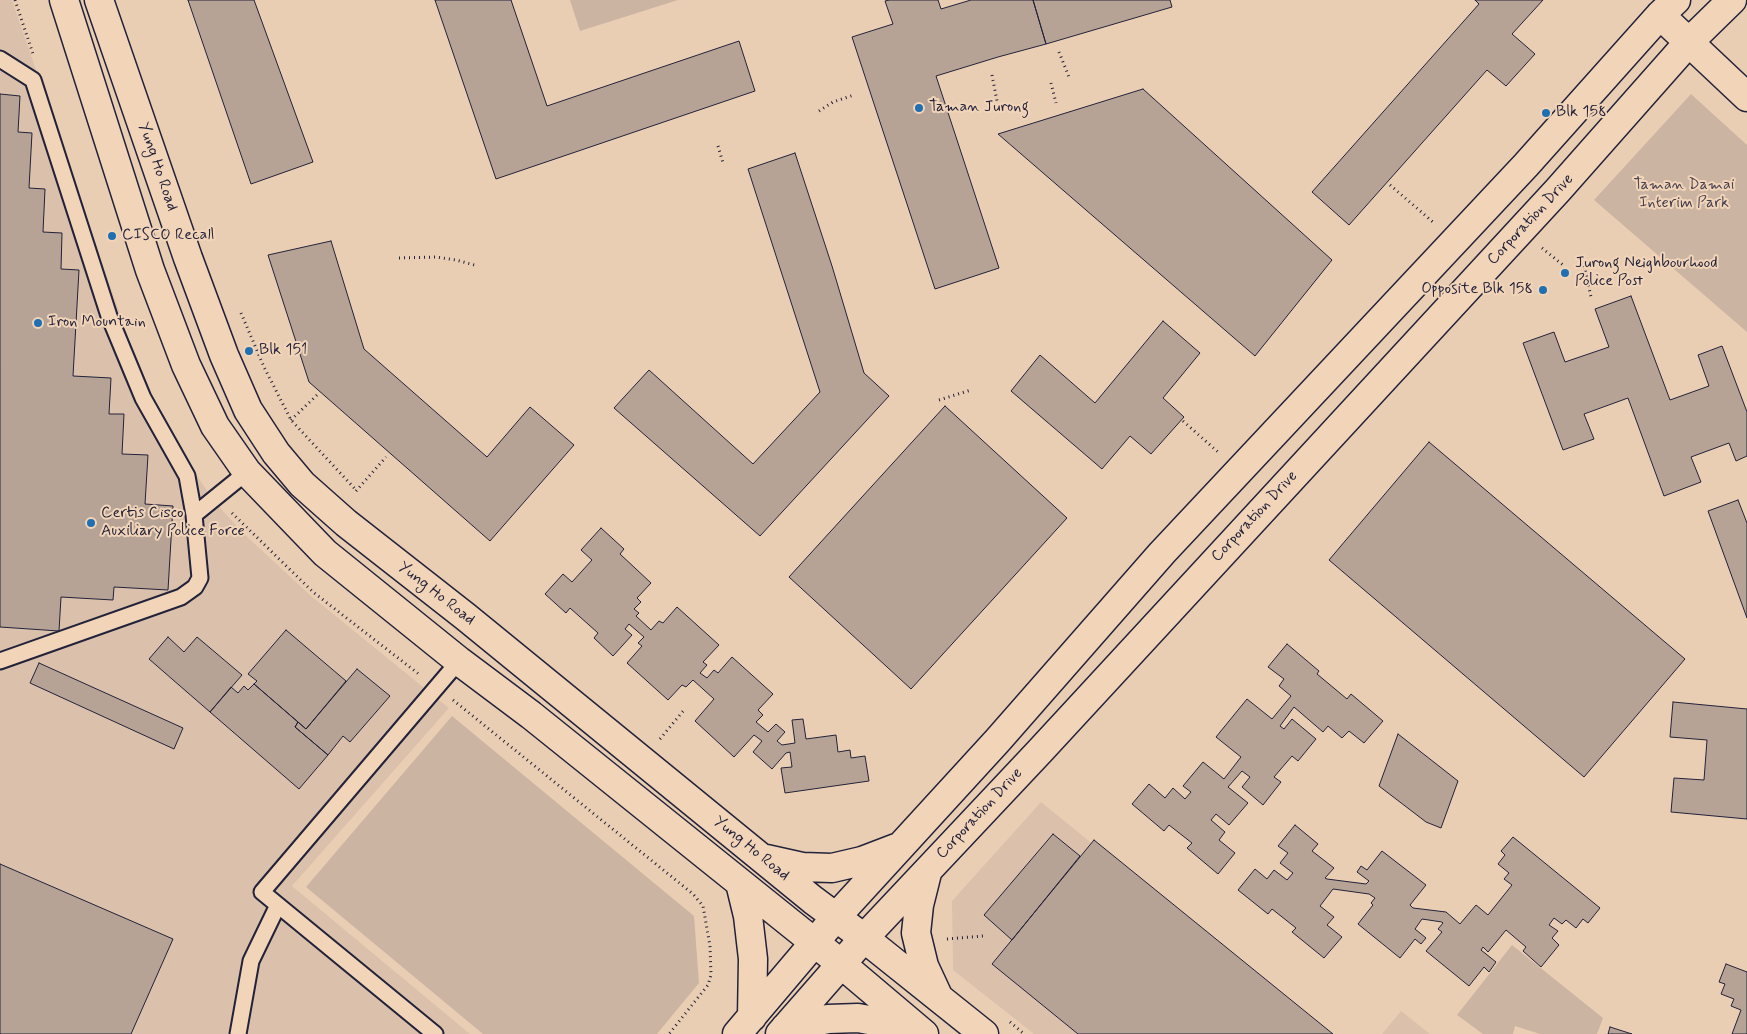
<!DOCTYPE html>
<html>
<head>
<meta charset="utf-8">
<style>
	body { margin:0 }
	canvas { display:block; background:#eaceb4 }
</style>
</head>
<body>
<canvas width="1747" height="1034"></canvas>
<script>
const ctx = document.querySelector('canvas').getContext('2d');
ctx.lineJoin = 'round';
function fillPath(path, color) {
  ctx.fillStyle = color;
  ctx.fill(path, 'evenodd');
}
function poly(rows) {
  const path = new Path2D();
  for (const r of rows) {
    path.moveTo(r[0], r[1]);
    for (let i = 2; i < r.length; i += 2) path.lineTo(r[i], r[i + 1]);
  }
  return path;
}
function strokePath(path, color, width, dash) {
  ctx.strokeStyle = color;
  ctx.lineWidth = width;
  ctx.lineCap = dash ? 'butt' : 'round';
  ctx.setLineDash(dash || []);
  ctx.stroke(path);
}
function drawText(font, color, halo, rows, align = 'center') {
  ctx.font = font + ' Mynerve,sans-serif';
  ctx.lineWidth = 4;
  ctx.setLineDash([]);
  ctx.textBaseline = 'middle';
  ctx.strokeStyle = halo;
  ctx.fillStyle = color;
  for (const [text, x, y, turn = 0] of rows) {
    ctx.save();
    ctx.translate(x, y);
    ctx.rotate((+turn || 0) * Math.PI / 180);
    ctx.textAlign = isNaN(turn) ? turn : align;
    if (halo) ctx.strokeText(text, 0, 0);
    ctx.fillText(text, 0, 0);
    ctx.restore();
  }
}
const built = poly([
	[0,0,12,0,147,393,191,467,214,501,243,533,311,596,449,708,292,886,470,1034,0,1034],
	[1041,802,1094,845,1117,1034,1034,1034,953,970,952,901],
	[1401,1011,1430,1034,1382,1034]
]);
const green = poly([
	[570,0,678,0,580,31],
	[1691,94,1747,145,1747,332,1594,200],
	[452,716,694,916,699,983,657,1034,483,1034,306,887],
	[1512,945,1603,1018,1597,1034,1540,1034,1515,1026,1513,1034,1483,1034,1457,1015]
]);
const building = poly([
	[188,0,254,0,313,162,251,184,188,0],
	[435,0,511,0,547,106,739,41,755,91,496,179,435,0],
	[889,0,938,0,941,9,971,0,1033,0,1046,44,998,57,936,76,999,268,935,289,852,37,893,24,885,1,889,0],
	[1033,0,1170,0,1172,7,1046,44,1033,0],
	[1475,0,1543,0,1512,34,1535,54,1506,86,1487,70,1349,225,1312,192,1479,4,1475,0],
	[1143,89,1332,260,1255,356,998,134,1143,89],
	[0,94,20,96,18,132,32,133,29,188,45,189,43,232,62,233,61,269,79,270,73,376,111,378,109,414,124,414,122,454,148,455,145,504,173,506,168,590,114,587,113,600,61,597,59,631,0,627,0,94],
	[795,153,832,266,864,373,889,396,760,536,614,408,649,370,753,464,820,392,748,169,795,153],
	[331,241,364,349,487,457,530,407,574,445,490,541,309,382,268,255,331,241],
	[1631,296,1670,400,1709,386,1698,355,1722,346,1747,412,1747,456,1736,461,1729,443,1691,457,1701,482,1664,496,1628,398,1584,414,1594,439,1563,450,1523,343,1554,332,1565,362,1609,347,1595,309,1631,296],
	[1163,321,1200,353,1163,398,1184,417,1151,454,1130,436,1102,469,1011,391,1040,355,1095,403,1163,321],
	[945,406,1067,518,911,689,789,577,945,406],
	[1429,442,1685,659,1584,777,1329,560,1429,442],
	[1738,500,1747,523,1747,618,1708,511,1738,500],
	[601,528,624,549,620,554,651,583,637,598,641,602,634,609,639,613,636,616,651,630,659,621,663,623,677,607,719,645,703,662,707,665,700,673,707,678,714,670,718,673,732,657,773,694,758,710,763,715,756,722,768,732,776,724,785,732,777,741,782,745,795,743,792,720,803,719,806,739,836,735,838,752,850,750,851,758,865,756,869,781,785,793,781,768,792,767,790,752,786,753,772,769,753,752,762,741,754,735,734,757,695,721,714,699,693,680,686,687,682,685,668,700,627,663,642,646,638,643,644,637,629,624,625,629,632,635,613,656,594,638,598,633,570,608,566,613,545,594,563,574,572,582,592,560,581,550,601,528],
	[286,630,346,681,306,729,254,684,257,681,248,674,286,630],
	[168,637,184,652,197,637,242,675,210,712,149,659,168,637],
	[1287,644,1319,671,1317,674,1347,699,1351,694,1383,721,1364,743,1349,731,1342,738,1328,726,1323,732,1294,707,1280,726,1284,729,1292,719,1316,739,1298,761,1292,756,1274,777,1281,782,1263,805,1242,787,1250,777,1242,771,1228,787,1248,803,1229,825,1216,814,1211,820,1225,832,1219,840,1235,853,1218,874,1187,848,1192,843,1169,825,1164,831,1132,804,1149,784,1165,798,1173,788,1185,799,1191,792,1183,786,1203,762,1224,779,1241,757,1216,737,1247,699,1272,719,1291,696,1279,686,1284,679,1268,667,1287,644],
	[39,663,183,728,174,749,30,683,39,663],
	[357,669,390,696,350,742,343,736,328,755,295,727,298,722,306,729,357,669],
	[254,684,298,722,295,727,328,755,299,789,210,712,231,687,238,693,244,686,248,690,254,684],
	[1673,702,1747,709,1747,819,1671,812,1674,778,1704,780,1707,740,1670,737,1673,702],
	[1398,734,1458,781,1441,828,1426,822,1379,786,1398,734],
	[1295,825,1318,844,1312,851,1334,868,1325,878,1327,879,1366,884,1369,881,1357,872,1361,866,1367,870,1382,851,1426,885,1410,905,1413,908,1446,912,1460,924,1476,905,1488,915,1512,885,1504,879,1509,873,1498,864,1505,855,1501,851,1513,837,1600,908,1588,923,1583,919,1576,928,1566,920,1562,924,1554,918,1549,925,1558,931,1552,938,1559,945,1541,967,1523,951,1526,947,1506,930,1488,952,1483,947,1481,950,1496,962,1489,972,1484,967,1469,986,1426,951,1442,932,1438,929,1443,923,1442,922,1422,919,1415,929,1426,938,1421,944,1415,939,1400,958,1358,924,1373,905,1371,903,1375,898,1369,894,1333,889,1320,906,1334,917,1327,925,1342,937,1324,958,1292,932,1296,928,1272,909,1268,914,1238,890,1255,869,1267,879,1274,870,1287,880,1293,873,1280,863,1288,853,1278,846,1295,825],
	[1053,834,1080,856,1012,940,984,915,1053,834],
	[1094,840,1333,1034,1078,1034,992,964,1094,840],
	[0,864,173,939,131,1034,0,1034,0,864],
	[1726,964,1747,972,1747,1034,1732,1034,1741,1010,1731,1006,1734,999,1721,994,1725,984,1719,982,1726,964],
	[1610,1027,1632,1034,1608,1034,1610,1027]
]);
const path = poly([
	[15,0,33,54],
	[1059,52,1069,77],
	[992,75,997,101],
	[1051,83,1056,103],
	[819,111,833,102,854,95],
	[718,146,723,163],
	[1390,185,1433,222],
	[1542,248,1563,265],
	[399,258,436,257,456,260,478,266],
	[1583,261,1591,297],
	[241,313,264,367,291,420,356,490],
	[939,400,971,390],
	[291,420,317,395],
	[1183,421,1218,452],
	[356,491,386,457],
	[232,513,313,592,420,675],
	[453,700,693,894,703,906,710,946,711,975,708,985,669,1034],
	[660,739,684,710],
	[947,939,983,936],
	[1010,1022,1024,1034]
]);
const service = poly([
	[0,59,33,80,109,316,143,398,187,476,194,515,200,578,195,587,181,597,0,661],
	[194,515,247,472],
	[238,1034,251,961,278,905],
	[435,1034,262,892,459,661]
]);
const minor = poly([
	[64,0,150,270,186,365,215,426,247,472,325,553,459,661,531,715,840,963,924,1034],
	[99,0,188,258,224,355,248,410,276,453,302,484,346,523,466,617,813,900,864,938,984,1034],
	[1660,15,1747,97],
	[766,859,802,867,832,868,862,861,896,848],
	[927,873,919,905,916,933,924,966,937,994],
	[740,883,748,916,753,959,752,1017],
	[785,1028,828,1019,858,1018,917,1029],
	[737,1034,836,917,998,740,1162,553,1526,165,1660,15,1676,0],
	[780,1034,864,938,1040,751,1558,190,1688,43,1732,0]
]);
const markers = [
	[919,108,5,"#1f6fb2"],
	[1546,113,5,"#1f6fb2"],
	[112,236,5,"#1f6fb2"],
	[1565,273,5,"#1f6fb2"],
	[1543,290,5,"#1f6fb2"],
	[38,323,5,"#1f6fb2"],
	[249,351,5,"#1f6fb2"],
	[91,523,5,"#1f6fb2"]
];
const poiNames = [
	["Taman Jurong",929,108],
	["Blk 158",1556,113],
	["CISCO Recall",122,236],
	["Jurong Neighbourhood",1575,264],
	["Police Post",1575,282],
	["Opposite Blk 158",1533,290,"right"],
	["Iron Mountain",48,323],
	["Blk 151",259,351],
	["Certis Cisco",101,514],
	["Auxiliary Police Force",101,532]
];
const streetNames = [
	["Yung Ho Road",157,167,71],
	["Corporation Drive",1531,220,-47],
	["Corporation Drive",1255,517,-47],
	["Yung Ho Road",436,594,38],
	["Corporation Drive",980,814,-47],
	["Yung Ho Road",751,849,39]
];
const parkNames = [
	["Taman Damai",1684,186],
	["Interim Park",1684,204]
];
fillPath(built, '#dbc1ab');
fillPath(green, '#ccb4a2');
fillPath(building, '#b7a396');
strokePath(building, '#22223b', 1);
strokePath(service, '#22223b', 19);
strokePath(minor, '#22223b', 31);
strokePath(path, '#22223b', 3, [1, 4]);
strokePath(service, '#f2d5b9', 15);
strokePath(minor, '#f2d5b9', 28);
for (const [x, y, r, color] of markers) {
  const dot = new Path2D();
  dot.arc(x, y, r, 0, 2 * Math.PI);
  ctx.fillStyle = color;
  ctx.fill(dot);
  strokePath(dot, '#f2d5b9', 2);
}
drawText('16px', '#22223b', '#f2d5b9', poiNames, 'left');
drawText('16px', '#22223b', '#f2d5b9', streetNames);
drawText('16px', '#443f50', '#f2d5b9', parkNames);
</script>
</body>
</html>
